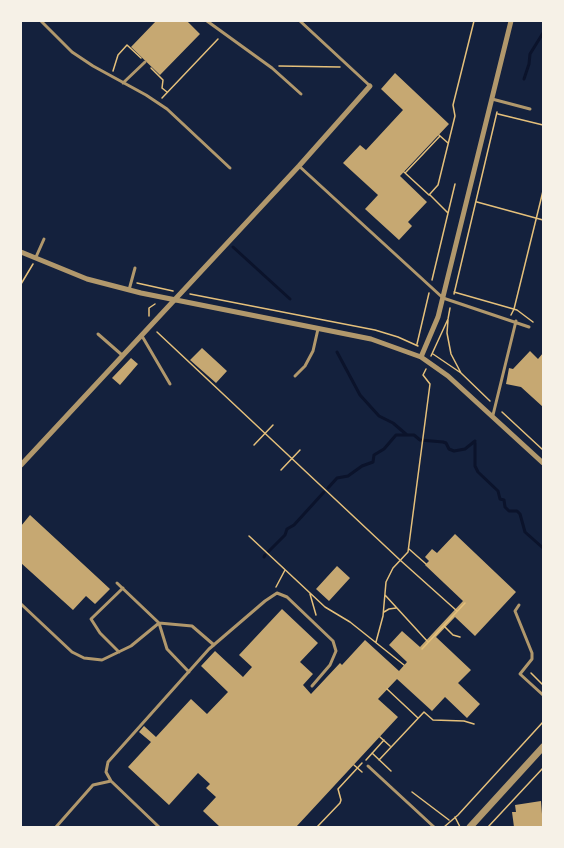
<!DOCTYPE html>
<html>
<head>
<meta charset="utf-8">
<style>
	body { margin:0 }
	#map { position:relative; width:564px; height:848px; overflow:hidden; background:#14213d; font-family:"Work Sans",sans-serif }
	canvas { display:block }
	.frame { position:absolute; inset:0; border:22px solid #f6f1e7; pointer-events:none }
</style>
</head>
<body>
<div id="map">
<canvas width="564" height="848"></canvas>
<div class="frame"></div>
</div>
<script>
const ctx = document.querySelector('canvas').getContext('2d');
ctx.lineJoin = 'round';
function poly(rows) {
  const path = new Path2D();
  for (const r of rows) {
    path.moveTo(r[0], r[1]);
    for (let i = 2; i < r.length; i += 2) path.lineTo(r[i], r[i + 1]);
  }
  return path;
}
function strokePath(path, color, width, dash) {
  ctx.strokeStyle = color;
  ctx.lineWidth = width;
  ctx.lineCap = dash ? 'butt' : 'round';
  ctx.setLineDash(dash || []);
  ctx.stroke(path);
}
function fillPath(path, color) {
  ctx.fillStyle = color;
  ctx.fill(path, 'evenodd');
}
const stream = poly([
	[524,79,529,64,530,54,543,33],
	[233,247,290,299],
	[337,352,360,395,379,416,393,423,407,435],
	[475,443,475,466,478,472,498,491,500,499,504,500,505,507,509,511,517,511,520,514,525,532,543,548],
	[328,488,337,478,348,476,362,466,373,462,374,455,384,449,396,435,414,435,420,440,443,442,446,443,449,449,454,451,465,449,475,441],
	[268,552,285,535,287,529,294,525,324,492],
	[264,557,265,555]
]);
const building = poly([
	[156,21,187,21,200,34,160,75,131,47],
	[395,73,449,124,400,176,427,202,408,222,412,226,399,240,365,209,378,195,343,163,360,145,366,150,403,110,381,89],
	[202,348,227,371,216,383,190,360],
	[530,351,538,359,543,353,543,407,521,387,506,384,509,368,513,369],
	[131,358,138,364,120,385,112,378],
	[30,515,110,589,95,604,86,596,73,610,21,563,21,526],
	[455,534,516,592,475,636,455,617,436,637,471,670,458,683,480,704,467,718,445,697,432,711,397,679,378,699,398,717,296,827,220,827,203,811,216,797,206,788,210,784,198,773,169,805,128,767,151,742,139,732,144,726,156,737,191,699,207,714,228,692,201,666,215,651,243,677,252,667,239,655,282,609,318,643,300,662,313,674,303,685,311,694,340,663,342,665,365,640,399,671,407,662,389,645,402,631,420,647,463,601,425,565,429,561,425,557,432,549,437,553],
	[337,566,350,578,329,601,316,589],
	[541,801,543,827,514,827,512,812,516,812,515,805]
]);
const path = poly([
	[279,66,340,67],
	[151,68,163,80,162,88,167,92],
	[113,71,118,55,127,45,141,58],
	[162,98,218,39],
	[498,114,543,125],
	[439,135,448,143],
	[404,172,429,195,438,185,455,116,453,105,474,21],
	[406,172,440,136],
	[430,195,448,213],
	[477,202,543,220],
	[432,280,455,184],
	[137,283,173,291],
	[21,284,33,264],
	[454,292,517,310,533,322],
	[190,294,375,330,398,337,418,346],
	[454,294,497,112],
	[511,315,514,309,543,191],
	[149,316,149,308,155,304],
	[448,320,447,333,451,354,461,373],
	[157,332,400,560,457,611],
	[417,344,429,293],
	[433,354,461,373,490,401],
	[431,356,448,319,450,308],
	[502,412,543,450],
	[254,445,273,425],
	[281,470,300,450],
	[249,536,325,607,350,622,404,665],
	[409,549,426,564],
	[276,587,285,570],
	[310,594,316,615],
	[385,595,428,642],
	[384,612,389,609,396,608],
	[444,626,453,635,460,637],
	[376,642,383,616,386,582,393,568,408,552,430,384,423,375,426,369],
	[422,649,465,603],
	[531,673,543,685],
	[387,689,418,718],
	[380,737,390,746],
	[372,753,391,771],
	[366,760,384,740],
	[379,760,424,712,433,720,464,721,474,724],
	[354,765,362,772],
	[412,792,449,820],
	[455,817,460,827],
	[317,827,340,803,341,800,338,789,362,763],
	[444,827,458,815,543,722],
	[488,827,543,768]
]);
const service = poly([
	[41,21,72,52,93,66,146,95,167,109,230,168],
	[207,21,272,68,301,94],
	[300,21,369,85],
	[123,83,145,62],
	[492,99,530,109],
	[299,166,443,298,529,327],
	[36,257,44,239],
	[129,290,135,268],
	[98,334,122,355],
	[142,336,170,384],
	[295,376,305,366,313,351,318,329],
	[493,415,516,321],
	[117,583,159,623,167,649,189,672],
	[21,604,72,652,84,658,102,660,131,646,159,623,192,626,214,645],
	[519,605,515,611,532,653,532,659,520,674,543,695],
	[119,652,100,633,91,619,123,588],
	[368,766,434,827],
	[56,827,93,785,111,781],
	[159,827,111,781,106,772,108,762,209,649,265,601,277,593,287,597,333,641,336,651,330,665,312,686]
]);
const minor = poly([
	[21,252,87,279,141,293,371,339,421,357,448,376,543,463],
	[421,357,438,317,511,21],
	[21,465,299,166,370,86]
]);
const tertiary = poly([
	[470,827,543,747]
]);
strokePath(stream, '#0b132b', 3);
fillPath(building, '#c6a872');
strokePath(path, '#e5c07b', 1.5);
strokePath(service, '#b1986c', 3);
strokePath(minor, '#b1986c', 5);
strokePath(tertiary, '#b1986c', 7);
</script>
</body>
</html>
